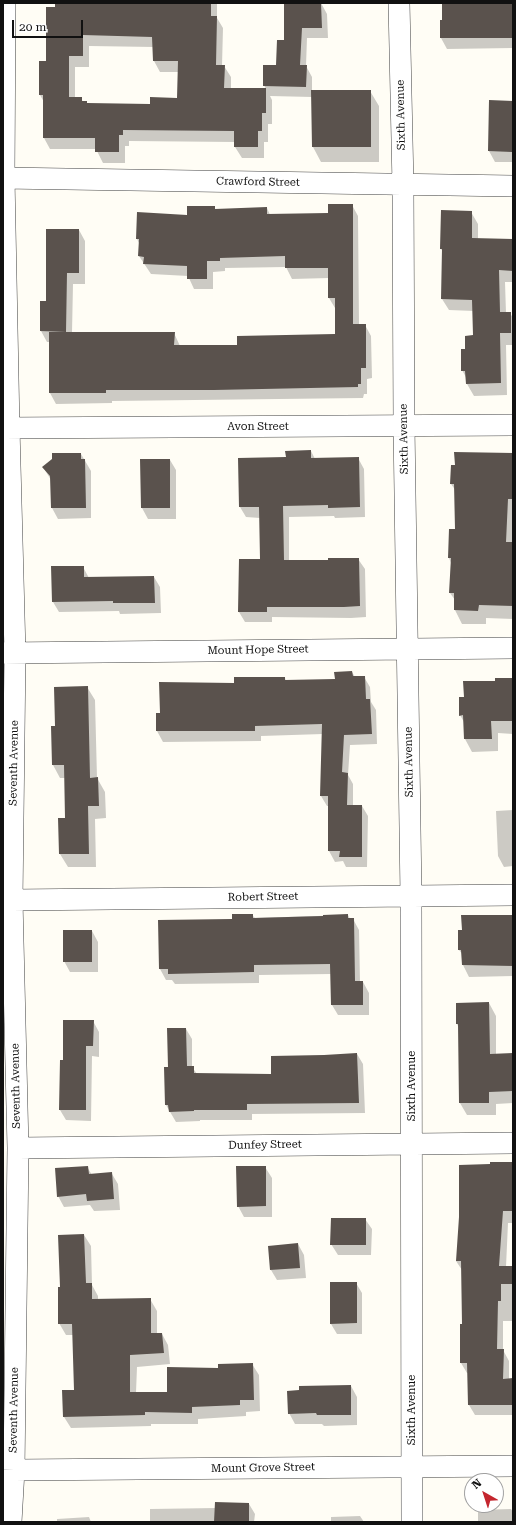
<!DOCTYPE html>
<html>
<head>
<meta charset="utf-8">
<style>
  body { margin:0 }
  #map { position:relative; width:516px; height:1525px; overflow:hidden; background:#fffdf5; font-family:"Roboto Serif",serif }
  canvas { display:block }
  .frame { position:absolute; inset:0; border:4px solid #111; pointer-events:none }
  .north { position:absolute; left:464px; top:1473px; width:40px; height:40px; box-sizing:border-box; background:#fff; border:1px solid #a0a0a0; border-radius:50%; rotate:321deg; font-size:11px; font-weight:700; line-height:16px; text-align:center; color:#111 }
  .north::after { content:''; display:block; margin:auto; width:14px; height:18px; background:#c4262e; clip-path:polygon(50% 0,100% 100%,50% 72%,0 100%) }
  .scale { position:absolute; left:12px; top:20px; width:71px; height:18px; box-sizing:border-box; border:2px solid #111; border-top:0; padding-left:5px; font-size:12px; line-height:14px; white-space:nowrap; color:#111; -webkit-text-stroke:3px #fff; paint-order:stroke }
</style>
</head>
<body>
<div id="map">
<canvas width="516" height="1525"></canvas>
<div class="frame"></div>
<div class="north">N</div>
<div class="scale">20 m</div>
</div>
<script>
const c = document.querySelector('canvas').getContext('2d');
c.lineJoin = 'round';
function fill(path, color) {
  c.fillStyle = color;
  c.fill(path, 'evenodd');
}
function poly(rows) {
  const path = new Path2D();
  for (const r of rows) {
    path.moveTo(r[0], r[1]);
    for (let i = 2; i < r.length; i += 2) path.lineTo(r[i], r[i + 1]);
  }
  return path;
}
function strokePath(path, color, width, dash) {
  c.strokeStyle = color;
  c.lineWidth = width;
  c.lineCap = dash ? 'butt' : 'round';
  c.setLineDash(dash || []);
  c.stroke(path);
}
function drawText(font, color, halo, rows, align = 'center') {
  c.font = font + ' "Roboto Serif",serif';
  c.lineWidth = 4;
  c.setLineDash([]);
  c.textBaseline = 'middle';
  c.strokeStyle = halo;
  c.fillStyle = color;
  for (const [text, x, y, turn = 0] of rows) {
    c.save();
    c.translate(x, y);
    c.rotate((+turn || 0) * Math.PI / 180);
    c.textAlign = isNaN(turn) ? turn : align;
    if (halo) c.strokeText(text, 0, 0);
    c.fillText(text, 0, 0);
    c.restore();
  }
}
fill(poly([
  [56,3,217,3,217,18,223,28,222,66,224,66,231,77,231,89,266,89,264,85,277,66,285,41,285,3,321,3,327,14,328,38,307,38,306,66,312,77,312,91,370,91,379,106,379,162,321,162,313,147,312,97,270,96,272,100,272,124,268,124,268,142,264,142,264,158,242,158,235,147,235,142,129,141,129,146,125,146,125,163,103,163,96,149,50,149,44,138,44,102,40,95,40,62,47,62],
  [89,46,154,47,154,61,160,72,179,72,178,99,151,105,87,104,83,102,81,98,75,98,75,67,89,67],
  [443,3,513,3,513,48,447,49,441,38,441,21,443,21],
  [490,101,513,102,513,162,495,162,489,151],
  [352,205,358,216,359,325,365,325,371,336,372,378,367,379,367,394,364,394,363,398,112,401,112,403,56,404,50,393,50,342,47,342,41,331,41,302,47,302,79,230,85,241,85,284,73,284,72,333,174,333,180,346,238,346,336,335,335,308,329,298,329,278,292,279,286,267,225,268,225,271,213,272,213,289,194,289,188,276,151,274,139,256,140,245,137,239,188,216,214,207,216,210,267,208,270,215,329,214],
  [471,212,478,224,478,239,513,240,513,282,505,282,506,313,510,313,513,318,513,345,506,345,507,395,474,396,467,384,467,379,462,370,466,350,474,336,474,311,449,310,442,299,443,252,441,249],
  [311,451,315,459,358,458,364,469,365,517,335,518,334,516,289,517,289,561,329,561,358,559,365,569,366,617,351,618,272,617,272,622,245,622,239,612,261,560,260,518,246,517,240,507,287,458],
  [81,454,91,471,91,518,58,519,52,508,51,480,43,467],
  [513,454,513,619,486,618,486,624,462,624,455,610,455,600,450,593,451,563,449,558,456,530,456,491,451,484],
  [141,460,170,460,176,470,176,519,148,519,142,508],
  [83,567,89,578,154,577,160,587,161,613,120,614,119,611,59,612,53,602],
  [352,672,355,677,364,677,370,687,371,702,376,710,377,744,350,745,348,775,353,784,353,806,362,806,368,816,367,867,346,867,343,861,335,862,329,851,329,806,327,806,321,796,323,734,261,736,261,741,163,742,157,731,157,714,161,713,235,684,285,678,286,681,336,680],
  [513,679,513,734,498,733,498,751,472,752,465,739,464,722,460,715,465,698],
  [87,687,95,700,97,778,105,792,106,818,95,819,96,867,68,867,60,854,66,819,65,778,60,778,53,765,56,727],
  [513,810,513,866,504,867,498,856,496,811],
  [252,915,255,918,348,915,350,919,353,919,359,930,360,982,363,982,369,993,369,1015,338,1015,332,1005,331,974,259,975,259,983,175,984,172,980,166,980,160,969,159,921,233,920],
  [513,915,513,976,469,977,463,965,463,955,459,950],
  [92,931,98,942,98,972,70,972,64,961],
  [489,1003,496,1016,496,1055,513,1054,513,1103,496,1104,496,1115,467,1115,460,1103,459,1028,457,1024,457,1004],
  [93,1021,99,1032,99,1057,92,1056,91,1121,66,1120,60,1110,64,1061],
  [186,1029,192,1039,192,1067,197,1074,272,1075,324,1056,357,1054,363,1064,365,1113,252,1114,252,1120,200,1120,200,1121,176,1122,166,1105,169,1068],
  [513,1163,513,1223,508,1223,506,1267,513,1267,513,1321,503,1321,503,1350,509,1361,509,1379,513,1379,513,1415,475,1415,469,1405,468,1373,467,1373,461,1363,463,1325,462,1270,456,1261],
  [87,1167,92,1175,112,1174,118,1184,120,1210,94,1211,90,1205,64,1207,58,1196],
  [265,1167,272,1178,272,1217,244,1217,238,1206],
  [365,1219,372,1229,371,1255,338,1255,331,1244],
  [84,1235,91,1246,92,1285,98,1296,98,1300,150,1299,157,1311,157,1334,162,1334,168,1345,170,1364,137,1367,136,1393,168,1393,219,1369,252,1364,259,1375,260,1411,246,1412,246,1416,198,1419,198,1424,151,1424,151,1426,71,1428,64,1417,75,1391,73,1335,66,1335,59,1323,61,1288],
  [298,1244,304,1255,306,1278,277,1280,271,1270],
  [356,1283,362,1293,362,1334,337,1334,331,1324],
  [351,1386,357,1397,357,1425,324,1426,322,1424,295,1424,289,1413],
  [249,1504,255,1514,254,1522,150,1522,150,1509,216,1508],
  [511,1509,513,1512,513,1522,478,1522,478,1510],
  [360,1516,364,1522,331,1522,331,1517],
  [89,1517,91,1522,57,1522,57,1519]
]), '#0003');
fill(poly([
  [55,3,211,3,211,16,217,16,216,65,225,65,224,88,266,88,266,113,262,113,262,131,258,131,258,147,234,147,234,131,123,130,123,135,119,135,119,152,95,152,95,138,43,138,43,95,39,95,39,61,46,61,46,7,55,7],
  [83,35,152,37,153,61,178,61,177,98,150,97,150,104,87,103,87,101,82,101,82,97,69,97,69,56,83,56],
  [284,3,321,3,322,28,302,28,300,65,307,65,306,87,263,86,263,65,276,65,277,40,284,40],
  [442,3,513,3,513,38,440,38,440,20,442,20],
  [311,90,371,90,371,147,312,147],
  [489,100,513,101,512,152,488,151],
  [328,204,353,204,353,324,366,324,366,368,361,368,361,384,358,384,358,387,214,390,106,390,106,393,49,393,49,332,175,332,174,345,237,345,237,336,335,334,335,298,328,298,328,268,285,268,285,256,220,258,220,261,207,261,207,279,187,279,187,266,143,264,144,257,138,256,139,239,136,239,137,212,187,215,187,206,215,206,215,209,267,207,267,214,328,213],
  [441,210,472,211,472,238,513,239,513,271,499,270,500,312,511,312,511,333,500,333,501,383,466,384,465,371,461,371,461,349,465,349,465,336,473,335,472,300,441,299,442,249,440,249],
  [46,229,79,229,79,273,67,273,66,332,40,331,40,301,46,301],
  [311,450,311,458,359,457,360,507,328,508,328,505,283,506,284,560,328,560,328,558,359,558,360,606,344,607,267,607,267,612,238,612,239,559,260,559,259,507,239,507,238,458,286,457,285,451],
  [454,452,513,453,513,499,508,499,506,542,513,542,513,606,479,605,478,611,454,610,454,593,449,593,451,558,448,558,449,529,455,529,454,484,450,484,451,465,455,465],
  [52,453,81,453,81,459,85,459,86,508,51,508,50,476,42,467,52,459],
  [140,459,170,459,170,508,141,508],
  [51,566,84,566,84,577,154,576,155,603,113,603,113,601,52,602],
  [352,671,353,676,365,676,366,699,370,699,372,734,344,735,342,772,348,773,347,805,362,805,362,857,339,857,340,851,328,851,328,796,320,796,322,724,255,726,255,731,156,731,156,713,160,713,159,682,234,683,234,677,285,677,285,680,335,679,334,672],
  [495,678,513,678,513,721,491,721,492,739,464,739,463,715,459,716,459,697,464,697,463,681,495,681],
  [88,686,90,778,98,777,99,806,88,806,89,854,59,854,58,818,65,818,64,765,52,765,51,726,55,726,54,687],
  [232,914,253,914,253,918,323,916,323,915,348,914,348,918,354,918,355,981,363,981,363,1005,331,1005,330,964,254,965,254,972,168,974,168,969,159,969,158,920,232,919],
  [461,915,513,915,513,966,462,965,461,950,458,950,458,930,462,930],
  [63,930,92,930,92,962,63,962],
  [489,1002,490,1054,513,1053,513,1091,489,1092,489,1103,459,1103,458,1024,456,1024,456,1003],
  [63,1020,94,1020,93,1046,86,1046,86,1110,59,1110,60,1060,63,1060],
  [167,1028,186,1028,187,1066,194,1066,194,1073,271,1074,271,1056,324,1055,357,1053,359,1103,247,1104,247,1110,194,1110,194,1111,169,1112,168,1105,165,1105,164,1067,168,1067],
  [490,1162,513,1162,513,1211,503,1211,499,1266,513,1266,513,1284,501,1284,501,1301,498,1301,497,1349,504,1349,503,1379,513,1378,513,1405,468,1405,467,1363,460,1363,460,1324,462,1324,461,1261,456,1261,459,1217,459,1165,490,1164],
  [88,1166,89,1174,112,1172,114,1199,87,1201,86,1194,57,1197,55,1168],
  [236,1166,266,1166,266,1206,237,1207],
  [331,1218,366,1218,366,1245,330,1245],
  [84,1234,86,1283,92,1283,92,1299,151,1298,151,1333,162,1333,164,1353,130,1355,130,1392,167,1392,167,1367,218,1368,218,1364,253,1363,254,1400,240,1400,240,1405,192,1407,192,1413,145,1412,145,1415,63,1417,62,1390,74,1390,72,1324,58,1324,58,1287,60,1287,58,1235],
  [298,1243,300,1268,270,1270,268,1246],
  [330,1282,357,1282,357,1323,330,1324],
  [351,1385,351,1415,317,1415,316,1413,288,1414,287,1391,299,1390,299,1386],
  [215,1502,249,1503,249,1522,214,1522]
]), '#5a524d');
const minor = poly([
  [5,3,4,178,9,428,15,653,12,900,18,1148,14,1470,11,1522],
  [399,3,403,185,404,426,411,895,412,1522],
  [3,178,513,186],
  [3,428,513,425],
  [3,653,513,648],
  [12,900,513,895],
  [18,1148,513,1143],
  [14,1470,513,1466]
]);
strokePath(minor, '#444', 22);
strokePath(minor, '#fff', 21);
drawText('11px', '#111', '#fff', [
  ["Sixth Avenue",401,115,-91],
  ["Crawford Street",258,182,1],
  ["Avon Street",258,427],
  ["Sixth Avenue",404,439,-91],
  ["Mount Hope Street",258,650,-1],
  ["Sixth Avenue",409,762,-91],
  ["Seventh Avenue",14,763,-89],
  ["Robert Street",263,897,-1],
  ["Seventh Avenue",16,1086,-91],
  ["Sixth Avenue",412,1086,-90],
  ["Dunfey Street",265,1145,-1],
  ["Seventh Avenue",14,1410,-89],
  ["Sixth Avenue",412,1410,-90],
  ["Mount Grove Street",263,1468,-1]
]);
</script>
</body>
</html>
